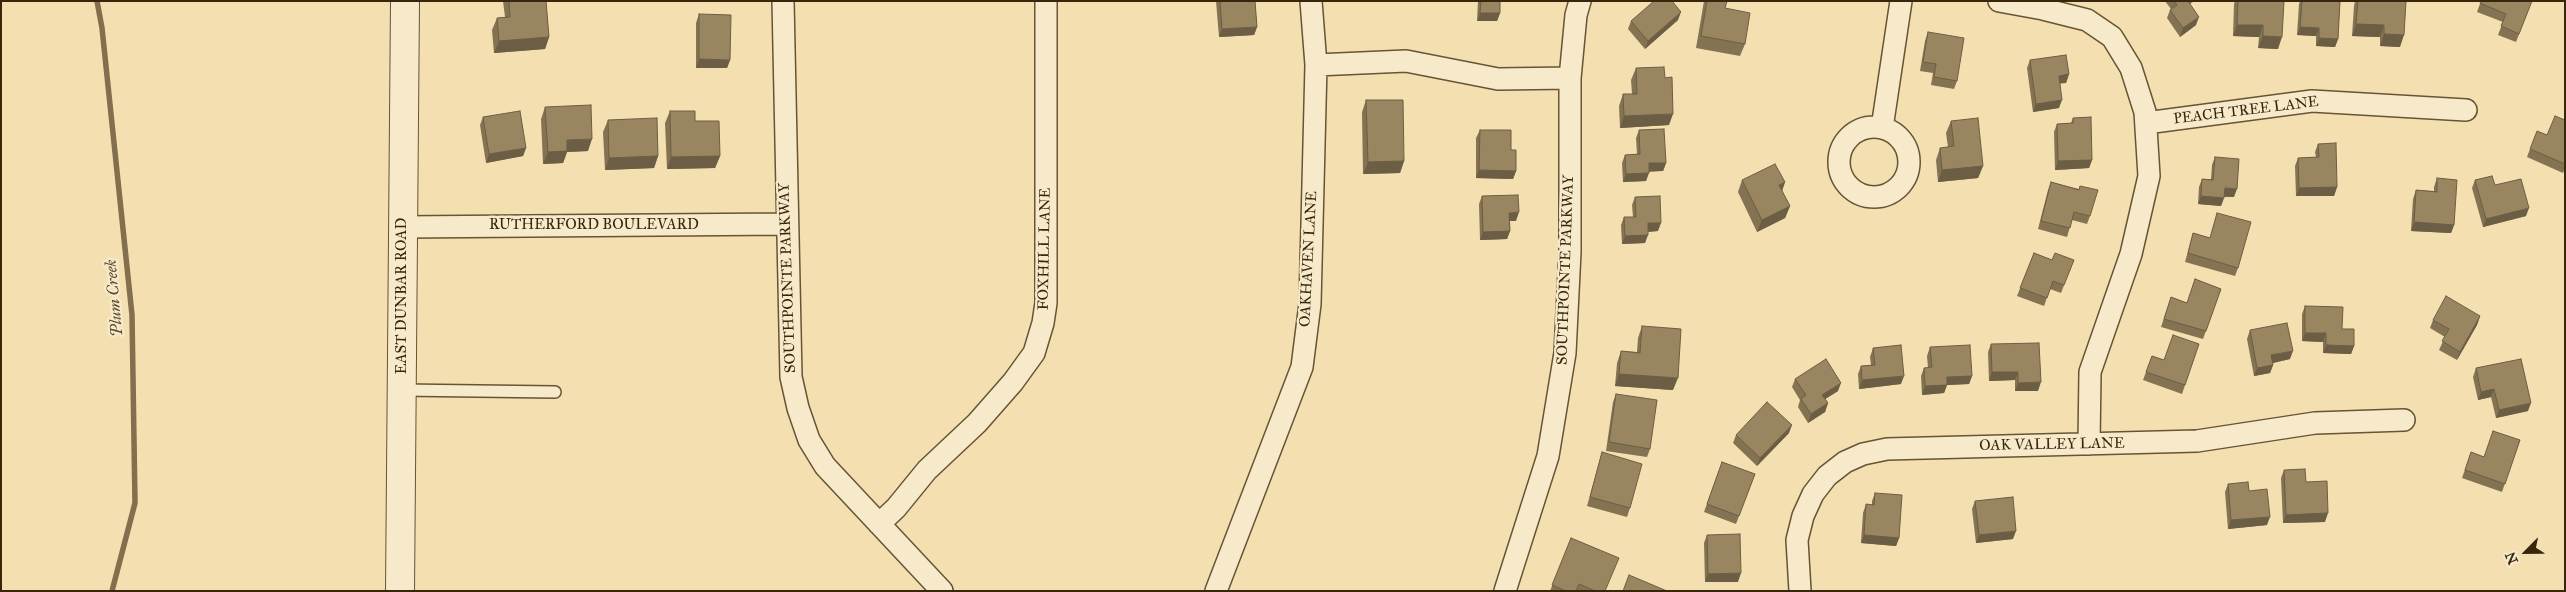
<!DOCTYPE html>
<html>
<head>
<meta charset="utf-8">
<style>
  body { margin:0 }
  #map { position:relative; width:2566px; height:592px; overflow:hidden; background:#f3dfaf; font-family:"IM FELL Great Primer",serif }
  canvas { display:block }
  .frame { position:absolute; inset:0; border:2px solid #37260c; pointer-events:none }
  .north { position:absolute; left:2501px; top:527px; width:50px; height:50px; -webkit-text-stroke:4px #f7eacb; paint-order:stroke; rotate:247deg; font-size:14px; font-weight:700; line-height:20px; text-align:center; color:#37260c }
  .north::after { content:''; display:block; margin:auto; width:18px; height:22px; background:#37260c; clip-path:polygon(50% 0,100% 100%,50% 72%,0 100%) }
</style>
</head>
<body>
<div id="map">
<canvas width="2566" height="592"></canvas>
<div class="frame"></div>
<div class="north">N</div>
</div>
<script>
const c = document.querySelector('canvas').getContext('2d');
c.lineJoin = 'round';
function poly(rows) {
  const path = new Path2D();
  for (const r of rows) {
    if (r.length === 3) {
      path.moveTo(r[0] + r[2], r[1]);
      path.arc(r[0], r[1], r[2], 0, 2 * Math.PI);
      continue;
    }
    path.moveTo(r[0], r[1]);
    for (let i = 2; i < r.length; i += 2) path.lineTo(r[i], r[i + 1]);
  }
  return path;
}
function strokePath(path, color, width, dash) {
  c.strokeStyle = color;
  c.lineWidth = width;
  c.lineCap = dash ? 'butt' : 'round';
  c.setLineDash(dash || []);
  c.stroke(path);
}
function fill(path, color) {
  c.fillStyle = color;
  c.fill(path, 'evenodd');
}
function drawText(font, color, halo, rows, align = 'center') {
  c.font = font + ' "IM FELL Great Primer",serif';
  c.lineWidth = 4.5;
  c.setLineDash([]);
  c.textBaseline = 'middle';
  c.strokeStyle = halo;
  c.fillStyle = color;
  for (const [text, x, y, turn = 0] of rows) {
    c.save();
    c.translate(x, y);
    c.rotate((+turn || 0) * Math.PI / 180);
    c.textAlign = isNaN(turn) ? turn : align;
    if (halo) c.strokeText(text, 0, 0);
    c.fillText(text, 0, 0);
    c.restore();
  }
}
strokePath(poly([
  [97,1,102,28,132,315,135,503,112,591]
]), '#816f4d', 5.5);
const service = poly([
  [401,390,555,392]
]);
const minor = poly([
  [783,1,791,377,798,408,809,440,825,466,942,591],
  [1999,1,2043,9,2087,20,2112,37,2131,68,2145,112,2149,176,2131,254,2090,372,2089,444],
  [1316,65,1406,61,1498,79,1570,78],
  [2146,123,2312,101,2466,110],
  [1874,162,35],
  [1882,128,1901,1],
  [402,227,786,224],
  [879,524,896,508,927,470,977,423,1013,382,1034,353,1043,323,1046,303,1046,1],
  [1216,591,1302,367,1310,304,1316,65,1311,1],
  [1505,591,1548,456,1565,353,1570,252,1570,78,1576,15,1580,1],
  [1800,591,1797,540,1803,516,1813,494,1827,476,1845,462,1863,454,1887,449,2197,441,2315,423,2404,420]
]);
const tertiary = poly([
  [400,591,405,1]
]);
strokePath(service, '#665435', 14);
strokePath(minor, '#665435', 24);
strokePath(tertiary, '#665435', 30);
strokePath(service, '#f7eacb', 11);
strokePath(minor, '#f7eacb', 21);
strokePath(tertiary, '#f7eacb', 28);
fill(poly([
  [503,1,546,1,549,37,545,49,494,53,492,30,497,18,505,17],
  [1216,1,1255,1,1257,27,1254,35,1219,37],
  [1478,1,1500,1,1500,13,1497,21,1477,21],
  [1704,1,1727,1,1725,8,1745,44,1740,56,1696,48],
  [2165,1,2194,1,2190,4,2196,25,2180,37,2167,18,2170,10,2171,9],
  [2235,1,2284,1,2278,49,2258,48,2259,37,2233,36,2234,4],
  [2300,1,2340,1,2338,39,2335,47,2316,46,2316,36,2297,35,2299,4],
  [2355,1,2406,1,2400,47,2380,46,2380,37,2352,36,2354,6],
  [2481,1,2532,1,2516,42,2498,35,2503,22,2477,12],
  [699,14,730,60,727,68,696,68,696,23],
  [1678,20,1645,49,1628,29,1631,21],
  [1928,32,1957,81,1954,89,1931,85,1933,73,1920,71,1925,41],
  [2030,60,2069,74,2066,83,2060,83,2059,108,2033,112,2027,68],
  [1636,68,1669,125,1620,128,1619,106,1623,94,1632,94,1631,80],
  [1366,100,1404,161,1400,173,1363,174,1362,112],
  [545,107,588,151,567,152,563,163,543,164,541,119],
  [670,111,695,121,720,156,715,168,667,169,665,123],
  [483,117,526,148,523,156,486,163,480,125],
  [2073,118,2092,160,2089,168,2055,170,2054,132,2057,124,2071,123],
  [608,120,658,156,654,168,605,170,603,132],
  [2565,120,2565,168,2563,173,2527,157,2530,149],
  [1951,121,1983,166,1978,178,1938,182,1936,160,1940,148,1948,147,1946,133],
  [1480,130,1511,150,1516,171,1513,179,1476,178,1476,138],
  [1639,130,1666,163,1663,171,1649,171,1646,181,1623,182,1622,163,1625,155,1637,154,1636,138],
  [2318,144,2337,187,2334,196,2296,196,2295,166,2298,158,2316,157,2315,152],
  [2215,157,2234,197,2224,197,2221,206,2198,204,2199,187,2202,179,2211,179,2212,165],
  [2437,178,2454,225,2451,233,2411,231,2413,199,2416,190,2434,191,2434,187],
  [1742,180,1785,182,1782,191,1790,206,1785,218,1757,232,1738,192],
  [2475,180,2495,185,2526,216,2483,227,2472,188],
  [2051,182,2079,189,2080,186,2090,216,2087,224,2072,220,2067,237,2038,229,2048,190],
  [1482,196,1516,221,1510,221,1510,231,1507,239,1480,240,1479,204],
  [1635,197,1658,231,1648,232,1645,243,1622,244,1621,225,1624,217,1633,217,1632,205],
  [2217,213,2238,268,2235,276,2185,262,2193,233,2210,238],
  [2034,253,2052,260,2074,260,2061,293,2050,289,2044,306,2017,296],
  [2195,279,2221,289,2203,339,2161,327,2171,297,2187,303],
  [2305,306,2342,329,2354,346,2351,354,2323,353,2323,342,2302,341,2302,314],
  [2480,316,2477,325,2457,360,2439,350,2445,337,2430,328,2433,320],
  [1642,326,1673,390,1615,386,1617,363,1621,351,1637,352,1638,338],
  [2250,330,2290,359,2273,363,2273,365,2270,373,2254,376,2247,339],
  [1991,344,2038,391,2015,391,2015,380,1989,381,1988,352],
  [2199,344,2182,394,2143,380,2152,356,2164,360],
  [1930,347,1972,376,1969,384,1947,385,1944,393,1922,395,1921,376,1924,368,1928,368,1927,356],
  [1873,348,1901,384,1859,389,1858,374,1861,366,1871,365,1870,357],
  [2476,368,2528,411,2496,418,2491,397,2478,400,2473,377],
  [1795,379,1838,391,1825,399,1828,403,1825,412,1808,423,1798,407,1800,400,1792,387],
  [1616,394,1650,449,1647,457,1606,451,1613,402],
  [1789,433,1757,466,1733,443,1736,435],
  [2520,440,2502,492,2462,478,2471,452,2484,457],
  [1602,452,1630,508,1627,517,1587,506],
  [1722,462,1755,474,1736,524,1704,512],
  [2284,470,2306,482,2325,522,2283,523,2281,478],
  [2228,484,2249,491,2267,525,2228,529,2225,492],
  [1875,493,1899,538,1896,546,1861,543,1863,513,1866,504,1872,505,1872,501],
  [1975,501,2013,539,1976,543,1972,509],
  [1707,535,1738,582,1705,582,1704,543],
  [1571,538,1606,591,1550,591]
]), '#847353');
fill(poly([
  [1681,12,1678,20,1645,49,1648,41],
  [1480,13,1500,13,1497,21,1477,21],
  [2199,17,2196,25,2180,37,2183,28],
  [2356,24,2384,25,2380,37,2352,36],
  [2237,25,2263,25,2259,37,2233,36],
  [1257,27,1254,35,1219,37,1222,29],
  [2300,27,2319,28,2316,36,2297,35],
  [2384,34,2404,35,2400,47,2380,46],
  [2263,36,2282,37,2278,49,2258,48],
  [549,37,545,49,494,53,499,41],
  [2319,38,2338,39,2335,47,2316,46],
  [699,59,730,60,727,68,696,68],
  [2069,74,2066,83,2056,84,2059,76],
  [2062,100,2059,108,2033,112,2036,104],
  [1673,114,1669,125,1620,128,1624,116],
  [592,139,588,151,567,152,563,163,543,164,548,152,567,140],
  [526,148,523,156,486,163,489,154],
  [658,156,654,168,605,170,609,158],
  [720,156,715,168,667,169,671,157],
  [2092,160,2089,168,2055,170,2058,161],
  [1404,161,1400,173,1363,174,1368,162],
  [1649,163,1666,163,1663,171,1646,172],
  [1983,166,1978,178,1938,182,1942,170],
  [1479,170,1516,171,1513,179,1476,178],
  [1649,173,1646,181,1623,182,1626,174],
  [1785,182,1781,194,1779,185],
  [2337,187,2334,196,2296,196,2299,188],
  [2225,188,2237,189,2234,197,2222,196],
  [2201,196,2224,198,2221,206,2198,204],
  [1790,206,1785,218,1757,232,1762,220],
  [2529,208,2526,216,2483,227,2486,219],
  [1519,212,1516,221,1506,221,1509,213],
  [2414,222,2454,225,2451,233,2411,231],
  [1648,223,1661,223,1658,231,1645,232],
  [1510,231,1507,239,1480,240,1483,232],
  [1648,235,1645,243,1622,244,1625,236],
  [2480,316,2477,325,2457,360,2460,352],
  [2305,333,2326,333,2323,342,2302,341],
  [2326,345,2354,346,2351,354,2323,353],
  [2293,351,2290,359,2268,364,2271,355],
  [2273,365,2270,373,2254,376,2257,368],
  [1992,372,2018,372,2015,380,1989,381],
  [1619,374,1678,378,1673,390,1615,386],
  [1904,376,1901,384,1859,389,1862,380],
  [1972,376,1969,384,1947,385,1944,393,1922,395,1925,386,1947,377],
  [2041,382,2038,391,2015,391,2018,383],
  [1841,383,1838,391,1819,403,1822,395],
  [2494,389,2491,397,2478,400,2481,392],
  [1828,403,1825,412,1808,423,1811,414],
  [2531,403,2528,411,2496,418,2499,410],
  [1792,425,1789,433,1757,466,1760,458],
  [2328,513,2325,522,2283,523,2286,515],
  [2270,517,2267,525,2228,529,2231,520],
  [2016,531,2013,539,1976,543,1979,535],
  [1864,535,1899,538,1896,546,1861,543],
  [1741,573,1738,582,1705,582,1708,574]
]), '#6b5e44');
const building = poly([
  [509,1,546,1,549,37,499,41,497,18,510,17,509,1],
  [1220,1,1255,1,1257,27,1222,29,1220,1],
  [1481,1,1500,1,1500,13,1480,13,1481,1],
  [1654,1,1672,1,1681,12,1648,41,1631,21,1654,1],
  [1707,1,1727,1,1725,8,1750,13,1745,44,1701,36,1707,1],
  [2174,1,2188,1,2199,17,2183,28,2170,10,2177,5,2174,1],
  [2238,1,2284,1,2282,37,2263,36,2263,25,2237,25,2238,1],
  [2302,1,2340,1,2338,39,2319,38,2319,28,2300,27,2302,1],
  [2358,1,2406,1,2404,35,2384,34,2384,25,2356,24,2358,1],
  [2481,1,2532,1,2519,34,2501,26,2506,14,2480,3,2481,1],
  [699,14,731,15,730,60,699,59,699,14],
  [1928,32,1964,38,1957,81,1934,77,1936,64,1923,62,1928,32],
  [2066,55,2069,74,2059,76,2062,100,2036,104,2030,60,2066,55],
  [1664,67,1665,78,1672,77,1673,114,1624,116,1623,94,1637,94,1636,68,1664,67],
  [1366,100,1403,100,1404,161,1368,162,1366,100],
  [591,105,592,139,567,140,567,151,548,152,545,107,591,105],
  [520,111,526,148,489,154,483,117,520,111],
  [670,111,695,111,695,121,719,121,720,156,671,157,670,111],
  [2555,116,2565,120,2565,164,2530,149,2537,131,2547,135,2555,116],
  [2091,117,2092,160,2058,161,2057,124,2073,123,2073,118,2091,117],
  [657,118,658,156,609,158,608,120,657,118],
  [1978,118,1983,166,1942,170,1940,148,1954,146,1951,121,1978,118],
  [1664,129,1666,163,1649,163,1649,173,1626,174,1625,155,1640,154,1639,130,1664,129],
  [1480,130,1511,130,1511,150,1516,150,1516,171,1479,170,1480,130],
  [2336,143,2337,187,2299,188,2298,158,2319,157,2318,144,2336,143],
  [2215,157,2239,159,2237,189,2225,188,2224,198,2201,196,2202,179,2213,180,2215,157],
  [1775,164,1785,182,1779,185,1790,206,1762,220,1742,180,1775,164],
  [2492,176,2495,185,2521,179,2529,208,2486,219,2475,180,2492,176],
  [2437,178,2457,180,2454,225,2414,222,2416,190,2437,192,2437,178],
  [2051,182,2079,190,2080,186,2098,190,2090,216,2074,212,2070,228,2041,221,2051,182],
  [1518,195,1519,212,1509,213,1510,231,1483,232,1482,196,1518,195],
  [1660,196,1661,223,1648,223,1648,235,1625,236,1624,217,1636,217,1635,197,1660,196],
  [2217,213,2251,222,2238,268,2188,253,2193,233,2210,238,2217,213],
  [2034,253,2052,260,2055,253,2074,260,2064,285,2053,281,2047,298,2020,288,2034,253],
  [2195,279,2221,289,2206,331,2164,319,2171,297,2187,303,2195,279],
  [2446,296,2480,316,2460,352,2442,341,2449,329,2433,320,2446,296],
  [2305,306,2343,307,2342,329,2354,329,2354,346,2326,345,2326,333,2305,333,2305,306],
  [2287,323,2293,351,2271,355,2273,365,2257,368,2250,330,2287,323],
  [1642,326,1681,329,1678,378,1619,374,1621,351,1640,353,1642,326],
  [2173,335,2199,344,2185,385,2146,372,2152,356,2164,360,2173,335],
  [2039,343,2041,382,2018,383,2018,372,1992,372,1991,344,2039,343],
  [1901,345,1904,376,1862,380,1861,366,1875,365,1873,348,1901,345],
  [1970,345,1972,376,1947,377,1947,385,1925,386,1924,368,1932,367,1930,347,1970,345],
  [1826,359,1841,383,1822,395,1828,403,1811,414,1801,399,1806,395,1795,379,1826,359],
  [2521,359,2531,403,2499,410,2494,389,2481,392,2476,368,2521,359],
  [1616,394,1657,400,1650,449,1609,442,1616,394],
  [1767,402,1792,425,1760,458,1736,435,1767,402],
  [2493,431,2520,440,2505,484,2465,470,2471,452,2484,457,2493,431],
  [1602,452,1642,464,1630,508,1590,497,1602,452],
  [1722,462,1755,474,1739,516,1707,504,1722,462],
  [2305,469,2306,482,2327,481,2328,513,2286,515,2284,470,2305,469],
  [2248,482,2249,491,2267,489,2270,517,2231,520,2228,484,2248,482],
  [1875,493,1902,495,1899,538,1864,535,1866,504,1874,505,1875,493],
  [2013,497,2016,531,1979,535,1975,501,2013,497],
  [1740,534,1741,573,1708,574,1707,535,1740,534],
  [1571,538,1619,558,1605,591,1595,591,1579,584,1576,591,1566,591,1552,585,1571,538],
  [1629,575,1667,591,1623,591,1629,575]
]);
fill(building, '#998661');
strokePath(building, '#6b5e44', 1);
drawText('15px', '#37260c', '#f7eacb', [
  ["PEACH TREE LANE",2246,111,-7],
  ["RUTHERFORD BOULEVARD",594,225],
  ["FOXHILL LANE",1045,249,-89],
  ["OAKHAVEN LANE",1309,259,-87],
  ["SOUTHPOINTE PARKWAY",1566,270,-88],
  ["SOUTHPOINTE PARKWAY",788,278,-92],
  ["EAST DUNBAR ROAD",402,296,-90],
  ["OAK VALLEY LANE",2052,445,-1]
]);
drawText('italic 16px', '#5c4b2c', '#f7eacb', [
  ["Plum Creek",115,298,-95]
]);
</script>
</body>
</html>
